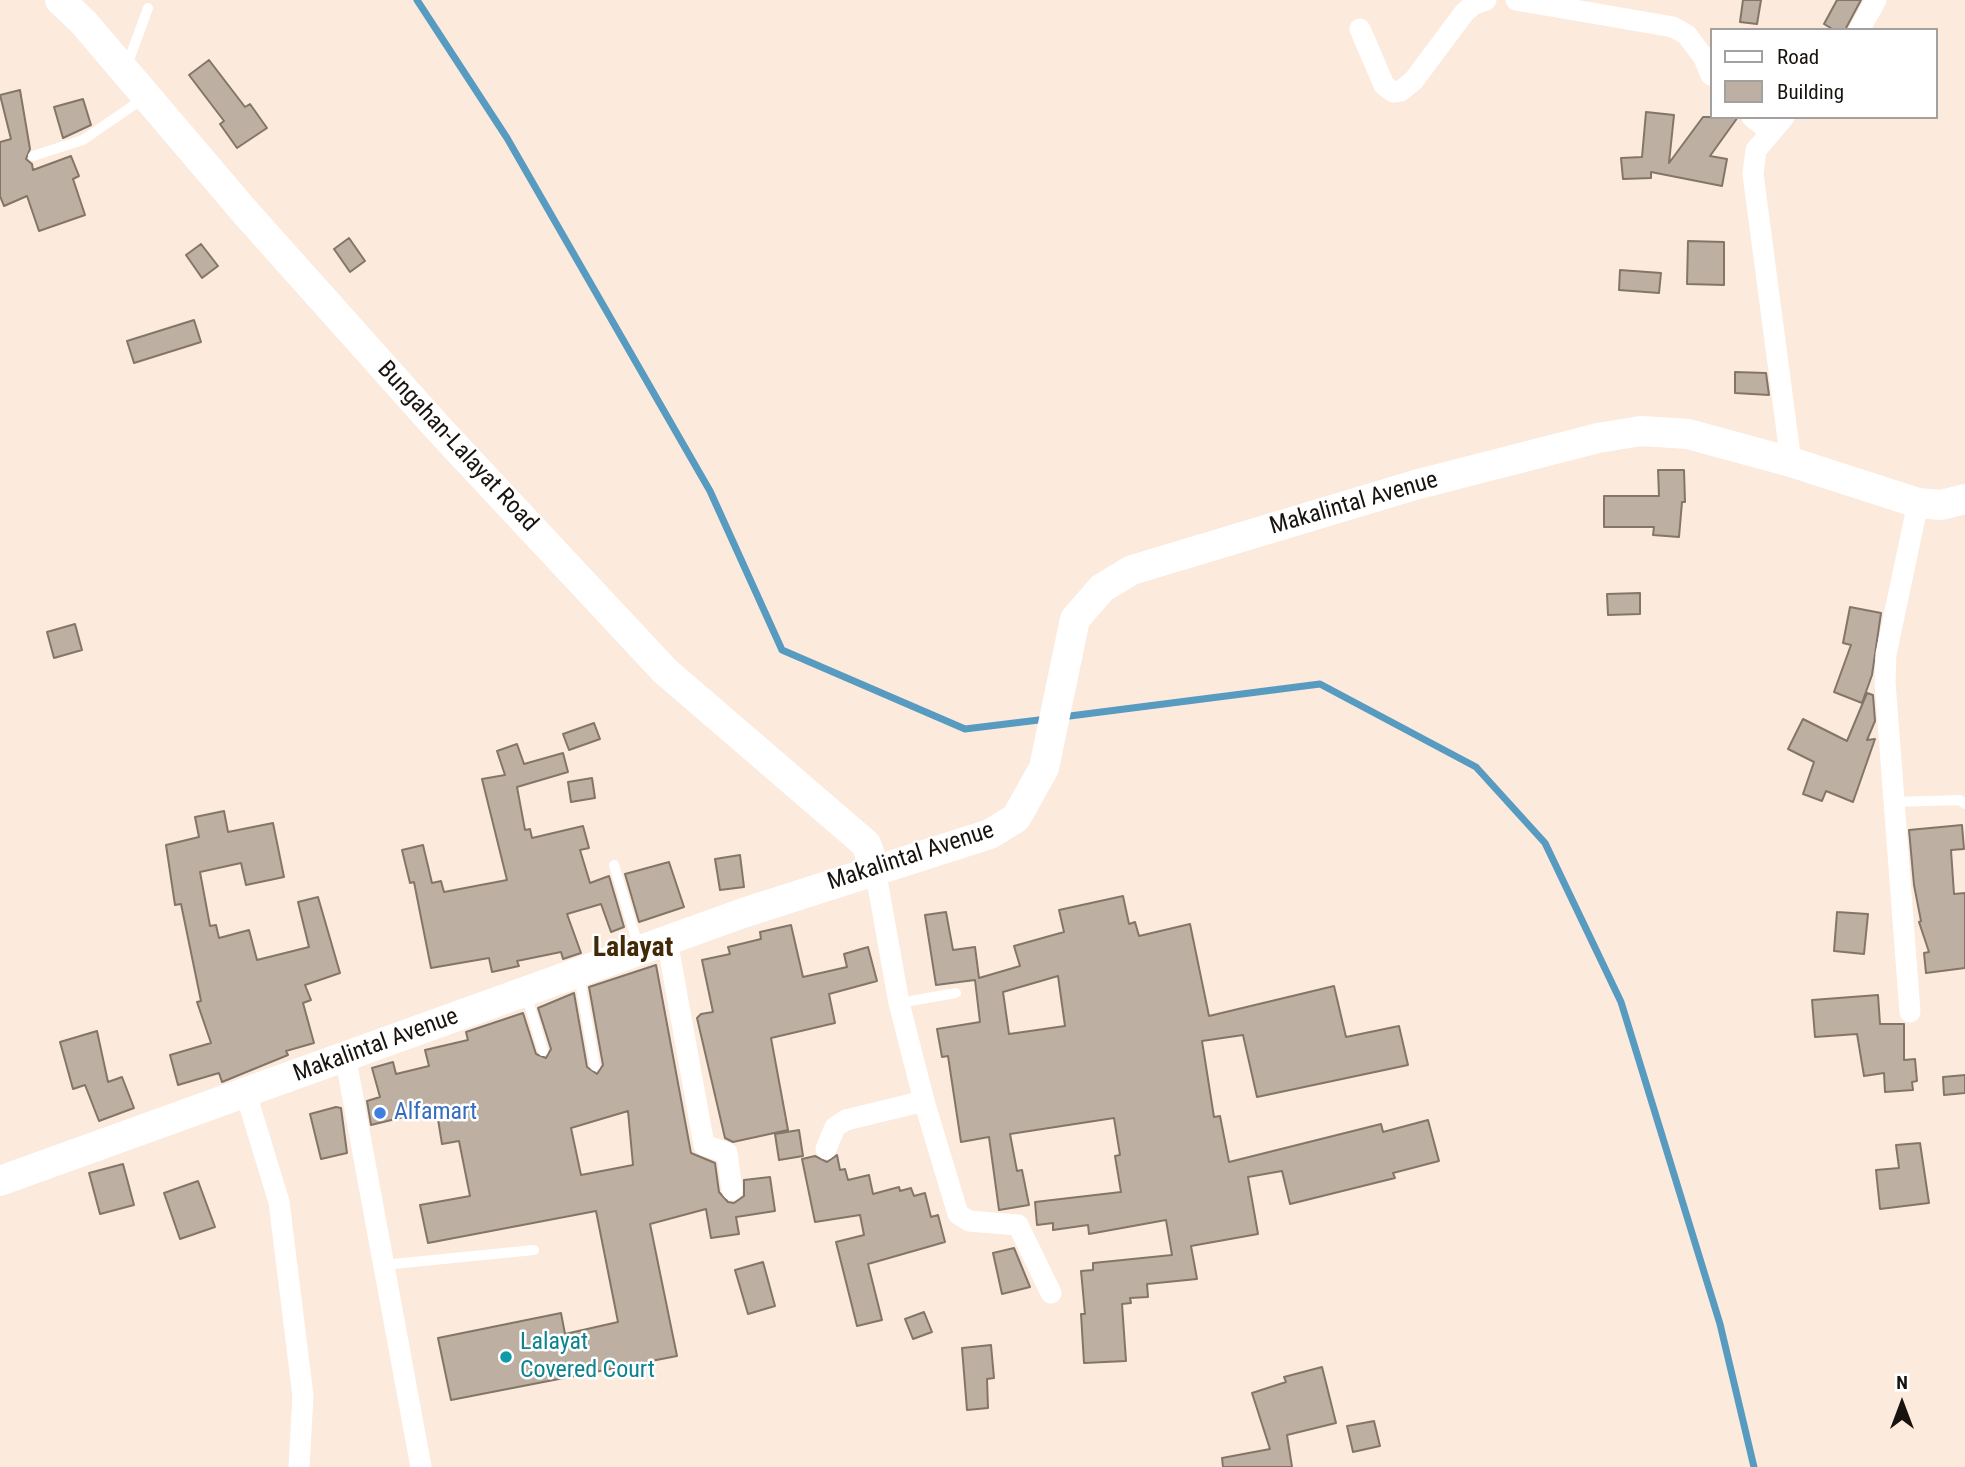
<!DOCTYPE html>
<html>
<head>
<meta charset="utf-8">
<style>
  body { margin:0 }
  #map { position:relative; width:1965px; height:1467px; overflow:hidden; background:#fceadd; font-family:"Roboto Condensed",sans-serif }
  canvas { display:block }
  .legend { position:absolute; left:1710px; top:28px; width:228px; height:91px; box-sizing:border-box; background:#fff; border:2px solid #a3a19f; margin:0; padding:9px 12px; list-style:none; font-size:21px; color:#19130f }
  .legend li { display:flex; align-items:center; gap:14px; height:35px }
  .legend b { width:35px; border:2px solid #a3a19f }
  .north { position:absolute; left:1867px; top:1369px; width:70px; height:70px; -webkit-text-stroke:5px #fff; paint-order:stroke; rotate:0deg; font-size:19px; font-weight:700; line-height:28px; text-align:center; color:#19130f }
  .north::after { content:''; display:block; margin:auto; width:24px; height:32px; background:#19130f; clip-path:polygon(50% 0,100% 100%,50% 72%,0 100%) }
</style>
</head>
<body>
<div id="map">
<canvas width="1965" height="1467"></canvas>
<ul class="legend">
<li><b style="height:9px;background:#fff"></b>Road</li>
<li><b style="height:19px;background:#bdafa1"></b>Building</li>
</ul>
<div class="north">N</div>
</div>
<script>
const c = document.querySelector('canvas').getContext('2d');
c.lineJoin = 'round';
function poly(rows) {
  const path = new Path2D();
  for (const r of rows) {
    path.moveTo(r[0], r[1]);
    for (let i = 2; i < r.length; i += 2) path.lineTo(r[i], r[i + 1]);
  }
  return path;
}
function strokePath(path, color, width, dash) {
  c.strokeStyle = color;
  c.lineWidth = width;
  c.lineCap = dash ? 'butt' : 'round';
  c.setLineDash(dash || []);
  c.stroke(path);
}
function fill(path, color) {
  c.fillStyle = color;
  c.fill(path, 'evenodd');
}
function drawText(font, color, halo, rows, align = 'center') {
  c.font = font + ' "Roboto Condensed",sans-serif';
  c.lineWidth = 5;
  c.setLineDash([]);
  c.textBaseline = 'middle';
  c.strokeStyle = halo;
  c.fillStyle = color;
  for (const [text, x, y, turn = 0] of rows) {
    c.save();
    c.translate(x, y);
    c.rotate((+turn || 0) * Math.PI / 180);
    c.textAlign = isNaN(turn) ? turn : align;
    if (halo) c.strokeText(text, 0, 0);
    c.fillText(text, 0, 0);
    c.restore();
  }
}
strokePath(poly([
  [417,0,507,138,710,491,782,650,965,729,1047,719],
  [1062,717,1320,684,1476,767,1545,843,1621,1002,1720,1324,1754,1467]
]), '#589bc0', 7);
const building = poly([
  [1743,0,1761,0,1757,24,1740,22,1743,0],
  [1837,0,1861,0,1845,30,1834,30,1824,24,1837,0],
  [209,60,245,107,250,104,267,128,237,148,220,124,224,121,189,75,209,60],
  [20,90,30,149,26,159,32,164,33,170,71,156,79,176,73,179,85,215,39,231,27,196,4,206,0,196,0,142,11,139,0,95,20,90],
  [83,99,91,125,63,138,54,107,83,99],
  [1646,112,1674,115,1669,163,1703,117,1738,117,1710,156,1727,159,1722,186,1651,172,1651,178,1623,179,1621,158,1642,157,1646,112],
  [349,238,365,261,350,272,334,249,349,238],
  [1688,241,1724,242,1724,285,1687,284,1688,241],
  [201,244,218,266,202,278,186,255,201,244],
  [1620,270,1661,273,1659,293,1619,290,1620,270],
  [194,320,201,342,134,363,127,341,194,320],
  [1735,372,1766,373,1769,395,1735,393,1735,372],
  [1658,470,1684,470,1685,502,1682,502,1679,537,1653,535,1654,527,1604,527,1604,496,1659,496,1658,470],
  [1640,593,1640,614,1608,615,1607,594,1640,593],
  [1850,607,1881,613,1872,675,1862,703,1834,692,1851,645,1843,643,1850,607],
  [75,624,82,650,54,658,47,632,75,624],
  [1867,693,1873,695,1875,721,1867,740,1875,739,1853,802,1826,791,1822,801,1803,794,1814,762,1788,749,1803,719,1847,741,1867,693],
  [594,723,600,739,569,750,563,734,594,723],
  [517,744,524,764,563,753,568,772,517,787,525,830,530,829,532,838,583,826,589,848,580,850,590,883,609,876,624,927,611,932,601,904,567,914,581,953,563,959,561,952,517,961,519,966,492,972,489,958,431,968,414,882,410,883,402,850,423,845,432,883,441,881,444,892,507,880,482,779,505,775,497,751,517,744],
  [592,778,595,798,571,802,568,782,592,778],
  [224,811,228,832,273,823,284,877,246,885,241,863,200,872,210,926,216,925,219,938,249,930,257,960,309,947,298,902,318,897,340,973,305,985,311,1000,303,1003,314,1043,286,1051,288,1055,222,1082,219,1073,178,1085,170,1055,211,1043,197,1002,201,1001,181,904,175,905,166,845,199,837,195,817,224,811],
  [1962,825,1964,849,1951,850,1954,894,1965,893,1965,968,1926,973,1924,953,1929,952,1919,922,1921,921,1914,885,1909,830,1962,825],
  [740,855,744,887,720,890,715,859,740,855],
  [669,862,684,907,639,922,625,874,669,862],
  [1123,896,1129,924,1135,922,1139,936,1190,924,1209,1016,1334,986,1346,1037,1399,1026,1408,1065,1257,1097,1243,1035,1202,1041,1214,1117,1220,1116,1229,1162,1381,1124,1383,1132,1428,1120,1439,1161,1393,1173,1395,1178,1290,1204,1282,1171,1248,1177,1258,1234,1191,1246,1197,1279,1147,1284,1148,1297,1130,1298,1131,1303,1122,1304,1126,1361,1084,1363,1081,1314,1085,1314,1081,1271,1093,1270,1093,1263,1172,1255,1166,1220,1089,1234,1088,1225,1053,1230,1053,1223,1037,1225,1035,1202,1121,1192,1115,1156,1120,1155,1114,1118,1010,1134,1017,1171,1022,1170,1029,1205,999,1210,989,1137,961,1142,948,1056,942,1057,937,1029,980,1022,975,980,936,985,925,915,946,912,953,950,975,947,979,978,1020,966,1014,946,1064,932,1059,910,1123,896],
  [1058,976,1065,1026,1009,1034,1003,992,1058,976],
  [1837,912,1868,914,1864,954,1834,951,1837,912],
  [791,925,803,977,847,967,844,954,868,947,877,981,829,994,835,1023,771,1038,788,1130,733,1142,725,1138,697,1018,701,1014,713,1012,702,960,730,954,728,947,761,939,760,932,791,925],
  [656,965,691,1153,715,1163,719,1192,728,1202,734,1203,744,1196,744,1180,770,1177,775,1211,736,1217,739,1234,711,1238,706,1209,650,1224,677,1356,451,1400,438,1338,561,1313,565,1334,618,1322,596,1211,428,1243,420,1205,470,1196,459,1141,442,1144,437,1113,409,1120,408,1116,371,1125,367,1101,380,1097,372,1068,393,1062,396,1074,429,1066,425,1050,468,1040,466,1032,523,1013,536,1054,546,1058,551,1049,538,1008,574,993,587,1067,597,1074,603,1065,589,987,656,965],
  [628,1111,633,1165,581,1175,571,1128,628,1111],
  [1878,995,1880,1024,1904,1024,1904,1060,1915,1059,1917,1081,1912,1082,1913,1090,1885,1092,1884,1073,1864,1076,1857,1034,1815,1037,1812,1000,1878,995],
  [97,1031,108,1082,122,1077,134,1108,99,1121,85,1085,73,1089,60,1042,97,1031],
  [1965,1075,1965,1093,1944,1095,1943,1077,1965,1075],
  [336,1107,341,1108,347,1153,321,1159,310,1114,336,1107],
  [799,1130,803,1156,779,1160,775,1134,799,1130],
  [1920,1143,1929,1203,1880,1209,1876,1170,1899,1168,1896,1145,1920,1143],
  [837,1155,840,1170,845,1169,848,1180,869,1175,873,1194,899,1187,900,1191,911,1188,914,1196,925,1193,931,1217,938,1215,945,1242,868,1264,882,1320,857,1326,836,1242,864,1235,860,1215,815,1222,802,1159,815,1156,827,1162,837,1155],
  [123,1164,134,1205,100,1214,89,1173,123,1164],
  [198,1181,215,1227,180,1239,164,1193,198,1181],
  [1014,1248,1030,1287,1002,1294,993,1253,1014,1248],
  [763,1262,775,1306,748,1314,735,1270,763,1262],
  [924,1312,932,1332,913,1339,905,1319,924,1312],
  [991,1345,994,1378,987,1379,988,1408,967,1410,962,1348,991,1345],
  [1322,1367,1336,1423,1287,1435,1292,1467,1223,1467,1222,1458,1270,1449,1252,1393,1286,1382,1284,1377,1322,1367],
  [1374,1421,1380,1446,1353,1452,1347,1426,1374,1421]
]);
fill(building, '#bdafa1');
strokePath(building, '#837668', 2);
strokePath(poly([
  [126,68,148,8],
  [33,156,83,140,144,98],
  [1895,802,1960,800,1965,804],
  [614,865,639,949],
  [579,976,595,1066],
  [526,994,543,1051],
  [899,1003,956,993],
  [383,1265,534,1250]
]), '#fff', 10);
strokePath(poly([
  [1516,0,1673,27,1687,35,1704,58,1711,75],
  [1360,29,1384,85,1393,92,1401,91,1414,80,1464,13,1474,4,1486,0],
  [1859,30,1876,0],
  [1752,117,1771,132],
  [1784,117,1756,150,1753,174,1791,462],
  [875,869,899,1003,924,1101,958,1214,969,1221,1018,1225,1051,1293],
  [667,940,704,1145,727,1153,732,1190],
  [1910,1012,1885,682,1886,654,1918,503],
  [345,1055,421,1467],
  [246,1094,279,1202,303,1396,299,1467],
  [826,1149,835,1127,846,1120,924,1101]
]), '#fff', 21);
strokePath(poly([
  [60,0,84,23,245,212,438,428,665,671,866,844,875,869],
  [0,1181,743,913,990,834,1016,818,1044,768,1075,619,1102,588,1132,570,1415,485,1598,438,1641,431,1688,434,1791,462,1918,503,1941,505,1965,499]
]), '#fff', 30);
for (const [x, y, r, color] of [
  [380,1113,7,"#3f7fe0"],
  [506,1357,7,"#0f9aa8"]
]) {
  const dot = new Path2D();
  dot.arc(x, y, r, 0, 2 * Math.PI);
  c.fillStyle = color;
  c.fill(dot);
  strokePath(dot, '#fff', 2.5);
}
drawText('24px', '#19130f', '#fff', [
  ["Bungahan-Lalayat Road",457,447,47],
  ["Makalintal Avenue",1354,504,-16],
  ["Makalintal Avenue",911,857,-18],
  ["Makalintal Avenue",376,1046,-20]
]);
drawText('24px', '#366cbe', '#fff', [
  ["Alfamart",394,1113]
], 'left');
drawText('24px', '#0d838f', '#fff', [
  ["Lalayat",520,1343],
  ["Covered Court",520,1371]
], 'left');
drawText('bold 28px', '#422a06', '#fff', [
  ["Lalayat",633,949]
]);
</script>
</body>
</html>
